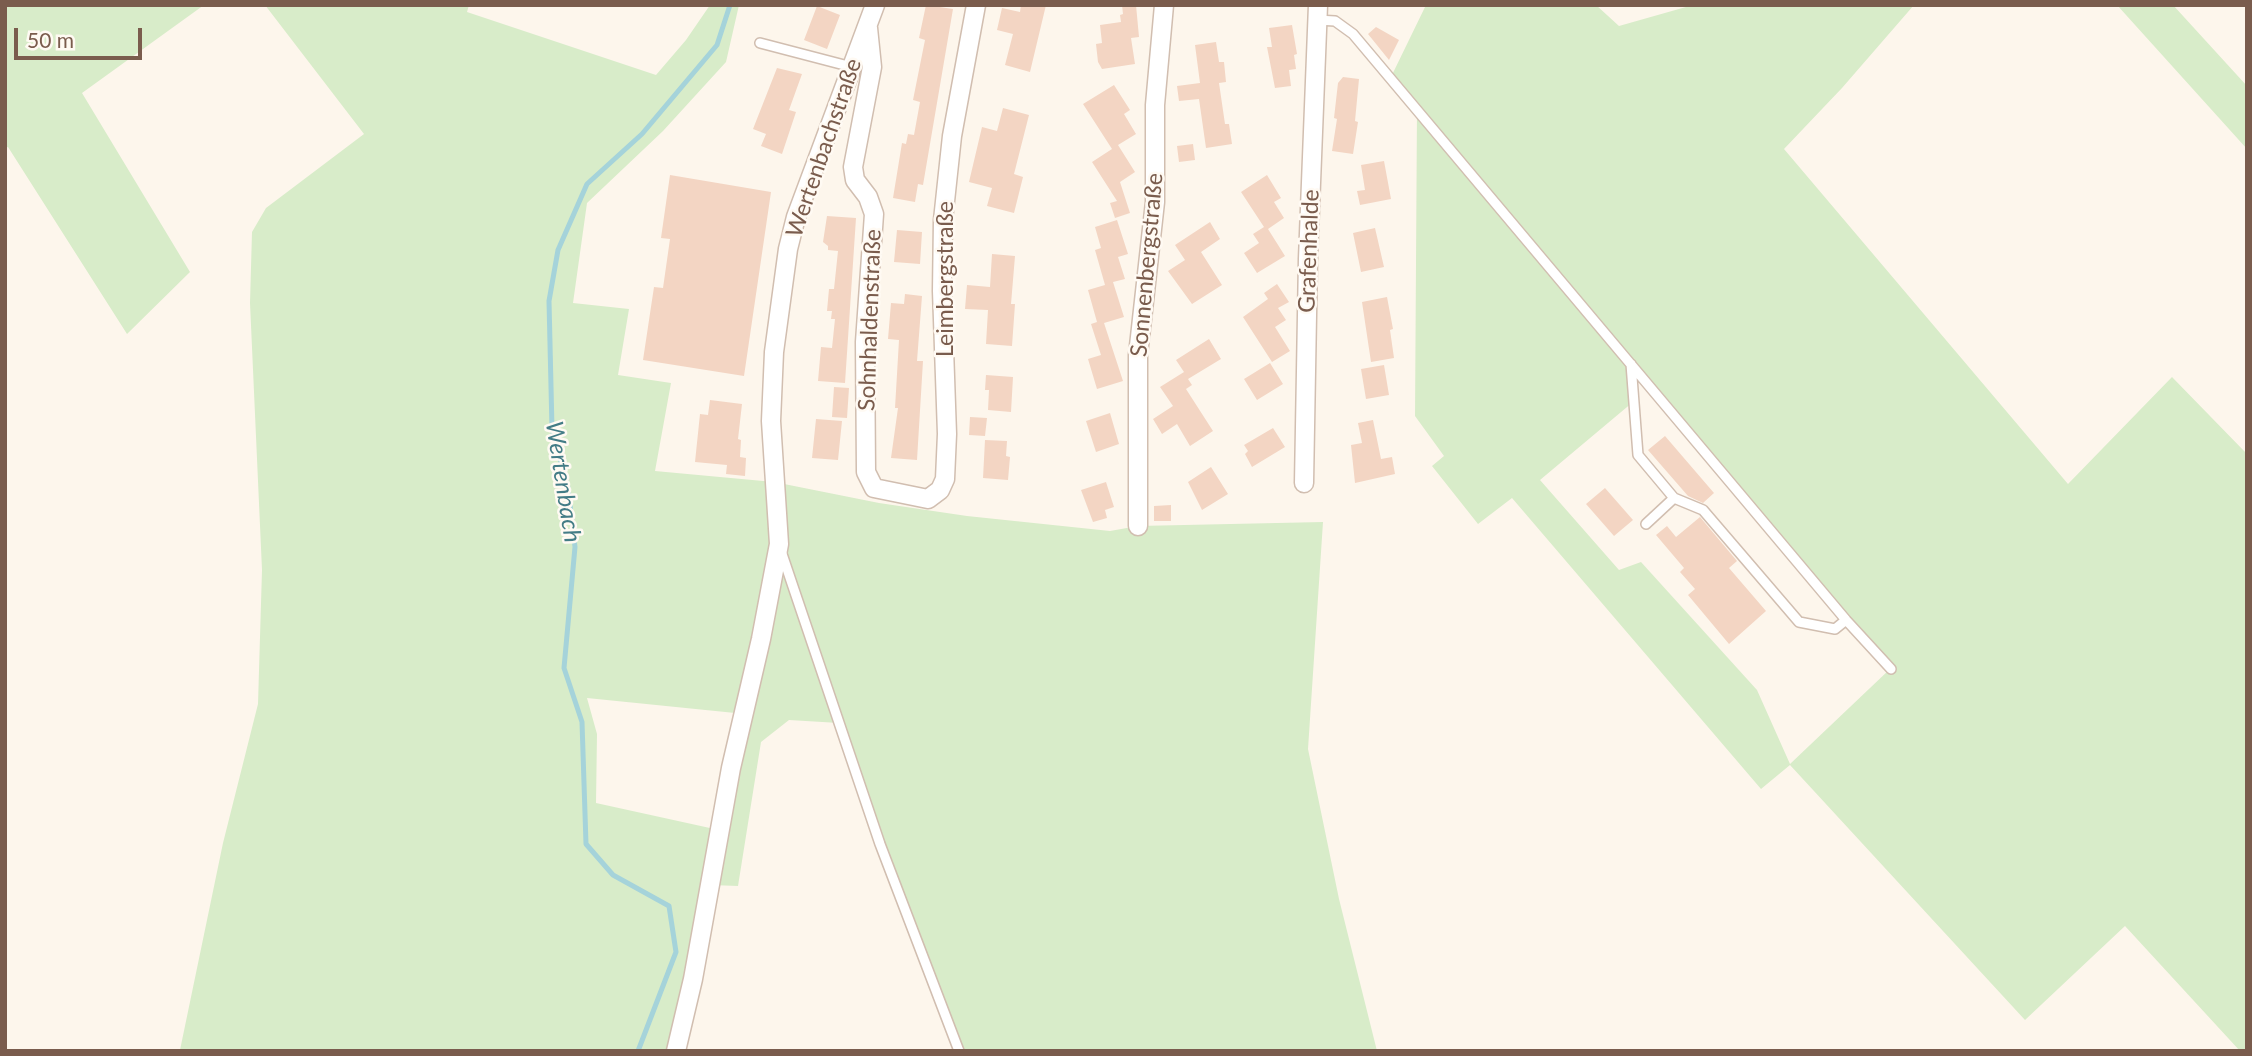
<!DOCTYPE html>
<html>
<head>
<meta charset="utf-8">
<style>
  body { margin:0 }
  #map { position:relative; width:2252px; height:1056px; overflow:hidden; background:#fdf6ec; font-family:Lato,sans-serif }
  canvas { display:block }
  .frame { position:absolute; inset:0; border:7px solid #7a5c4d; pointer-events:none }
  .scale { position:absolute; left:14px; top:28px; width:128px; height:32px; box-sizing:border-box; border:4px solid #7a5c4d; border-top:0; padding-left:9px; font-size:21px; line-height:24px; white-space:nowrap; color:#7a5c4d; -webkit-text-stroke:5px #fffaf3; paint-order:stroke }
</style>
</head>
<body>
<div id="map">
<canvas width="2252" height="1056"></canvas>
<div class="frame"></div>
<div class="scale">50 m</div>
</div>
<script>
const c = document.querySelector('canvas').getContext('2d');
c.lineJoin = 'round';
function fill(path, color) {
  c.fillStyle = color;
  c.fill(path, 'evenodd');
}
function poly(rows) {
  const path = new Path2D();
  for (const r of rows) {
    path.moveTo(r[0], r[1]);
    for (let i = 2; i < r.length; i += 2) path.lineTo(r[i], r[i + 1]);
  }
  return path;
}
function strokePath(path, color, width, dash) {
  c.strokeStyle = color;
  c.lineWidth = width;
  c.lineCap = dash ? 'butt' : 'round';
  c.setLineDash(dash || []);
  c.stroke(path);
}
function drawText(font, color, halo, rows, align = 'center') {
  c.font = font + ' Lato,sans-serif';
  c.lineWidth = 5;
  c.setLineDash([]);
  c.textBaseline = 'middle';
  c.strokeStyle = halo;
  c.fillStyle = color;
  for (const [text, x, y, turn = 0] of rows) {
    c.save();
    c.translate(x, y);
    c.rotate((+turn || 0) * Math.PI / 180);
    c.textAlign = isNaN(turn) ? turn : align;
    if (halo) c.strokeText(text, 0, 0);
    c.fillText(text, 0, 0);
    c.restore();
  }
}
fill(poly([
  [5,5,204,5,82,93,190,272,127,334,8,147,5,148],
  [265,5,469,5,467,12,656,75,686,40,710,5,739,5,726,62,663,131,587,203,573,303,629,309,618,375,671,383,655,471,774,482,879,503,967,516,1110,531,1138,526,1323,522,1308,749,1339,899,1377,1051,959,1051,839,723,789,720,761,742,738,886,711,885,676,1051,180,1050,223,843,258,704,262,570,250,303,252,232,266,208,364,134],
  [587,698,745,714,719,830,596,803,597,734],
  [1426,5,1596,5,1619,26,1693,5,1914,5,1842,88,1784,149,2068,484,2172,377,2247,454,2247,1051,2240,1051,2125,926,2025,1020,1790,765,1761,789,1512,498,1478,524,1432,466,1444,456,1415,416,1417,109,1391,77],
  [1632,365,1890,669,1790,764,1757,690,1641,562,1619,570,1540,480,1633,402],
  [2117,5,2173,5,2247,86,2247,149]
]), '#d8ecc9');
strokePath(poly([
  [638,1051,676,952,669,906,613,875,586,844,582,722,564,668,575,547,568,488,552,429,549,301,558,250,587,184,642,134,717,45,730,5]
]), '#a5d3da', 5);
fill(poly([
  [926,5,953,9,923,185,918,184,915,202,893,198,902,143,906,144,908,134,914,135,920,102,913,100,925,40,919,38],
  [1021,5,1046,5,1030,72,1005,65,1013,34,997,30,1002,8,1020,12],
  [1122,5,1136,5,1139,37,1131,38,1135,64,1102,69,1098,62,1096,44,1102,43,1100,25,1121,22,1120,15,1123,14],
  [817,6,840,15,827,49,804,40],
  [1292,25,1297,54,1294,55,1296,69,1289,70,1291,86,1275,88,1267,47,1272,47,1269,28],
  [1376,27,1399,40,1389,60,1368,34],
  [1216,42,1219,62,1224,62,1226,82,1219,83,1225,124,1229,124,1232,144,1206,148,1199,99,1179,101,1177,86,1200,83,1195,45],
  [777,68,802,74,789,110,796,112,782,154,761,146,766,134,753,129],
  [1343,77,1359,79,1355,121,1358,122,1353,154,1332,151,1337,119,1334,118,1338,83],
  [1114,85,1130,110,1124,114,1136,134,1118,145,1135,172,1120,182,1130,213,1115,218,1110,203,1117,201,1092,162,1112,149,1083,104],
  [1003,108,1029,115,1014,174,1023,177,1014,213,987,206,992,188,969,182,982,127,997,131],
  [1193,144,1195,160,1179,162,1177,146],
  [1384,161,1391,199,1360,205,1357,191,1365,190,1361,165],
  [670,175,771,192,744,376,643,360,654,287,663,288,670,239,661,238],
  [1267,175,1281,198,1274,202,1284,218,1268,229,1285,256,1257,273,1244,253,1259,243,1253,234,1264,227,1241,192],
  [827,216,856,218,845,383,818,381,821,347,832,348,835,319,831,319,832,311,827,311,829,289,834,289,838,251,828,250,828,246,823,242],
  [1117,220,1128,254,1118,257,1125,279,1113,282,1124,317,1104,323,1123,381,1097,389,1088,359,1101,355,1091,324,1097,322,1088,290,1105,285,1095,250,1101,248,1095,227],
  [1210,222,1220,239,1201,252,1222,285,1192,304,1168,271,1185,260,1175,245],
  [1375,228,1384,267,1361,272,1353,233],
  [897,230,922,232,920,264,894,262],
  [992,254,1015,256,1011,304,1015,304,1012,346,986,344,988,310,965,309,967,285,990,287],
  [1277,284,1289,302,1278,308,1286,320,1275,327,1290,351,1272,362,1243,317,1268,299,1264,293],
  [905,294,922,296,917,361,923,361,917,460,891,458,898,408,895,408,899,340,888,339,891,303,904,304],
  [1387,297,1393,329,1390,330,1394,358,1371,362,1362,302],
  [1209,339,1221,359,1188,379,1192,385,1186,389,1213,431,1190,446,1177,424,1162,434,1153,419,1173,406,1160,387,1184,372,1176,360],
  [1270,363,1283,384,1257,400,1244,379],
  [1384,365,1389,395,1366,399,1361,369],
  [986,375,1013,377,1011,412,988,410,989,390,985,390],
  [834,387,849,388,847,418,832,417],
  [710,400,742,404,738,439,741,440,740,457,746,458,745,476,726,474,727,465,695,462,700,414,708,415],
  [1110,413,1119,444,1096,452,1086,421],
  [970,417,987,418,985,436,969,435],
  [816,419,842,421,838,460,812,458],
  [1373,420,1381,459,1392,457,1395,474,1355,483,1351,445,1362,443,1358,423],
  [1273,428,1285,447,1252,467,1245,454,1248,451,1244,445],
  [1665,436,1714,493,1703,503,1688,496,1648,450],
  [985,440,1007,441,1006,456,1010,457,1008,480,983,478],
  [1211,467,1228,494,1202,510,1188,482],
  [1106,482,1114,507,1105,510,1107,518,1093,522,1081,490],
  [1605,488,1633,520,1614,536,1586,504],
  [1171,505,1171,521,1154,521,1154,506],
  [1700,517,1737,561,1729,568,1766,611,1729,644,1688,595,1695,589,1680,572,1684,568,1656,535,1667,526,1676,537]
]), '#f3d5c3');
const service = poly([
  [1317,20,1335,21,1353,34,1846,620,1891,669],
  [760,43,852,67],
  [1631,364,1638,455,1674,498,1646,524],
  [1674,498,1703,510,1799,622,1835,629,1846,620],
  [781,551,880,844,959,1051]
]);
const minor = poly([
  [868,28,872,67,853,167,855,180,868,197,874,214,865,342,866,472,874,488,928,499,940,490,945,479,947,434,942,291,943,220,952,136,976,5],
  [1304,483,1308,259,1318,5],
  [1138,526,1138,355,1155,202,1155,105,1164,5],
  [676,1051,693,979,731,768,761,639,779,544,771,421,774,352,788,249,796,217,875,5]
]);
strokePath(service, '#d1beb0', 12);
strokePath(minor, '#d1beb0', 21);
strokePath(service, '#fff', 9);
strokePath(minor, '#fff', 18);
drawText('23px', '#7a5c4d', '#fffaf3', [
  ["Wertenbachstraße",824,148,-71],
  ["Grafenhalde",1309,251,-88],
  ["Sonnenbergstraße",1147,265,-85],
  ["Leimbergstraße",946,279,-90],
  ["Sohnhaldenstraße",870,320,-88]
]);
drawText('italic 24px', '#437c86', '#fffaf3', [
  ["Wertenbach",563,482,81]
]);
</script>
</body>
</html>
